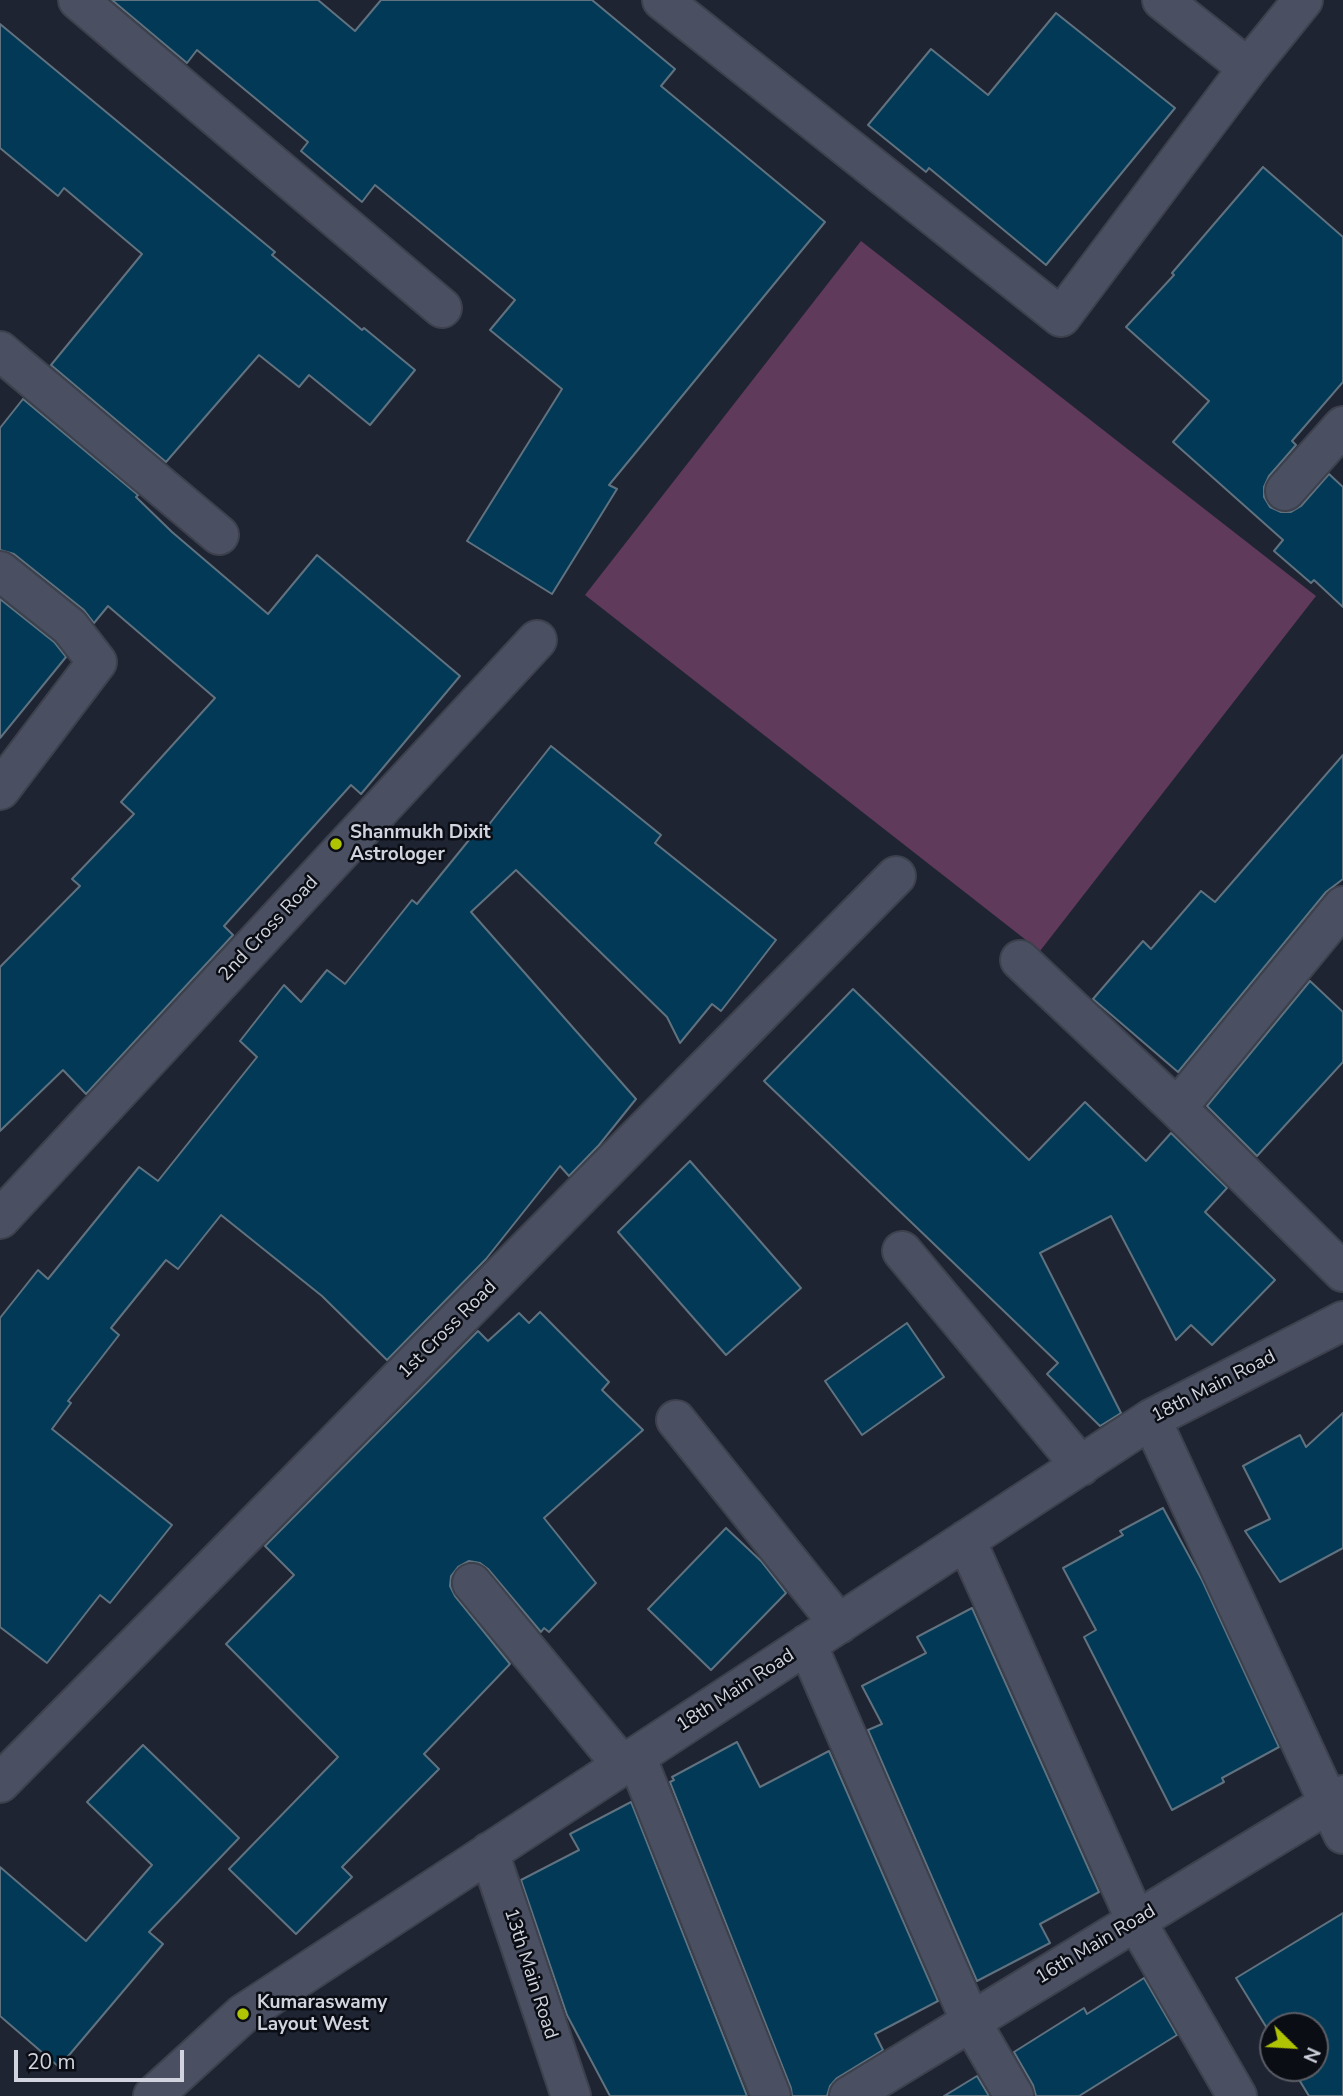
<!DOCTYPE html>
<html>
<head>
<meta charset="utf-8">
<style>
  body { margin:0 }
  #map { position:relative; width:1343px; height:2096px; overflow:hidden; background:#1f2433; font-family:"Nunito Sans",sans-serif }
  canvas { display:block }
  .north { position:absolute; left:1259px; top:2012px; width:70px; height:70px; box-sizing:border-box; background:#0b0d14; border:2px solid #5a5d65; border-radius:50%; rotate:114deg; font-size:19px; font-weight:700; line-height:28px; text-align:center; color:#d1d4de }
  .north::after { content:''; display:block; margin:auto; width:24px; height:32px; background:#afc504; clip-path:polygon(50% 0,100% 100%,50% 72%,0 100%) }
  .scale { position:absolute; left:14px; top:2050px; width:170px; height:32px; box-sizing:border-box; border:4px solid #d1d4de; border-top:0; padding-left:9px; font-size:21px; line-height:24px; white-space:nowrap; color:#d1d4de; -webkit-text-stroke:5px #0b0d14; paint-order:stroke }
</style>
</head>
<body>
<div id="map">
<canvas width="1343" height="2096"></canvas>
<div class="north">N</div>
<div class="scale">20 m</div>
</div>
<script>
const c = document.querySelector('canvas').getContext('2d');
c.lineJoin = 'round';
function fill(path, color) {
  c.fillStyle = color;
  c.fill(path, 'evenodd');
}
function poly(rows) {
  const path = new Path2D();
  for (const r of rows) {
    path.moveTo(r[0], r[1]);
    for (let i = 2; i < r.length; i += 2) path.lineTo(r[i], r[i + 1]);
  }
  return path;
}
function strokePath(path, color, width, dash) {
  c.strokeStyle = color;
  c.lineWidth = width;
  c.lineCap = dash ? 'butt' : 'round';
  c.setLineDash(dash || []);
  c.stroke(path);
}
function drawText(font, color, halo, rows, align = 'center') {
  c.font = font + ' "Nunito Sans",sans-serif';
  c.lineWidth = 5;
  c.setLineDash([]);
  c.textBaseline = 'middle';
  c.strokeStyle = halo;
  c.fillStyle = color;
  for (const [text, x, y, turn = 0] of rows) {
    c.save();
    c.translate(x, y);
    c.rotate((+turn || 0) * Math.PI / 180);
    c.textAlign = isNaN(turn) ? turn : align;
    if (halo) c.strokeText(text, 0, 0);
    c.fillText(text, 0, 0);
    c.restore();
  }
}
fill(poly([
  [861,241,1316,596,1040,951,585,595]
]), '#5f3a5a');
const building = poly([
  [112,0,318,0,355,31,381,0,592,0,675,69,661,86,825,222,609,485,617,489,552,594,467,541,562,389,490,330,515,300,375,185,362,202,301,151,308,142,197,50,187,63,112,0],
  [1056,13,1175,108,1046,265,929,168,926,172,868,125,931,49,988,95,1056,13],
  [0,24,275,252,272,255,362,330,364,328,415,370,370,425,309,375,299,387,259,355,166,462,51,365,142,254,64,188,58,196,0,148,0,24],
  [1263,167,1343,237,1343,382,1292,441,1296,445,1269,476,1264,487,1264,497,1270,507,1281,512,1291,512,1301,506,1329,474,1343,487,1343,607,1314,580,1311,583,1274,551,1283,540,1173,442,1209,401,1126,327,1174,275,1172,273,1263,167],
  [23,399,138,495,136,497,172,532,268,614,317,555,460,676,361,794,351,785,224,926,233,935,86,1094,63,1070,0,1131,0,967,80,886,72,879,134,814,121,802,215,698,108,606,94,623,84,610,14,554,0,550,0,428,23,399],
  [0,599,54,642,66,657,0,738,0,599],
  [551,746,661,835,655,843,776,940,721,1011,712,1004,680,1043,667,1017,516,870,471,912,636,1099,599,1145,569,1176,560,1166,486,1259,387,1360,322,1296,221,1215,178,1269,166,1260,111,1328,119,1335,68,1401,71,1403,52,1429,172,1525,110,1603,100,1595,47,1663,0,1627,0,1318,38,1270,48,1279,139,1167,158,1181,257,1057,240,1041,284,985,301,1002,327,970,345,984,412,900,417,904,482,824,487,827,551,746],
  [1343,755,1343,879,1326,892,1178,1072,1093,999,1143,941,1151,949,1201,891,1215,902,1343,755],
  [1310,981,1343,1012,1343,1062,1257,1156,1207,1106,1310,981],
  [853,989,1029,1160,1085,1102,1146,1161,1171,1133,1227,1188,1205,1212,1275,1280,1212,1345,1191,1325,1176,1340,1111,1216,1040,1253,1121,1413,1100,1426,1047,1374,1058,1363,764,1081,853,989],
  [690,1161,801,1288,726,1355,618,1232,690,1161],
  [540,1312,609,1382,602,1390,643,1430,544,1518,596,1583,549,1632,544,1628,541,1632,488,1569,480,1563,469,1561,458,1567,451,1576,450,1586,455,1596,510,1664,424,1754,439,1769,342,1867,352,1877,296,1934,229,1869,338,1757,226,1644,294,1575,265,1546,478,1331,488,1341,519,1313,529,1323,540,1312],
  [907,1323,944,1377,862,1435,825,1381,907,1323],
  [1343,1413,1343,1548,1280,1582,1245,1531,1270,1519,1243,1466,1300,1435,1306,1447,1343,1413],
  [1163,1508,1202,1580,1279,1747,1222,1778,1224,1782,1172,1810,1084,1637,1096,1630,1063,1568,1123,1535,1120,1531,1163,1508],
  [726,1528,761,1561,786,1593,711,1670,648,1609,726,1528],
  [972,1608,1099,1892,1040,1924,1050,1943,977,1981,868,1730,882,1724,862,1686,926,1653,917,1637,972,1608],
  [737,1742,760,1787,829,1751,938,2001,875,2034,883,2050,837,2078,830,2086,827,2096,792,2096,791,2088,670,1782,674,1780,672,1777,737,1742],
  [143,1745,239,1838,149,1932,163,1944,59,2067,0,2016,0,1867,86,1941,152,1865,87,1802,143,1745],
  [631,1802,747,2096,610,2096,567,2015,521,1880,579,1850,570,1834,631,1802],
  [1343,1913,1343,2096,1309,2096,1292,2068,1315,2068,1315,2026,1273,2026,1273,2038,1236,1978,1343,1913],
  [1144,1978,1177,2035,1079,2096,1036,2096,1033,2085,1014,2052,1084,2008,1087,2014,1144,1978],
  [977,2076,989,2096,944,2096,977,2076]
]);
fill(building, '#013956');
strokePath(building, '#60727f', 2);
const minor = poly([
  [78,0,442,308],
  [662,0,1061,317,1248,68,1303,0],
  [1162,0,1248,68],
  [0,351,219,535],
  [1285,491,1343,426],
  [0,571,70,627,97,662,0,790],
  [1343,906,1177,1108,1343,1272],
  [1020,960,1177,1108],
  [0,1219,537,640],
  [902,1251,1081,1466],
  [1151,1419,1343,1834],
  [676,1420,839,1624],
  [966,1540,1136,1921,1237,2096],
  [472,1583,622,1765],
  [807,1644,970,2020,1014,2096],
  [636,1756,771,2096],
  [0,1783,896,876],
  [489,1852,571,2096],
  [153,2096,243,2014,1151,1419,1343,1321],
  [849,2096,1343,1795]
]);
strokePath(minor, '#3d414d', 42);
strokePath(minor, '#4a5061', 38);
for (const [x, y, r, color] of [
  [336,844,7,"#afc504"],
  [243,2014,7,"#afc504"]
]) {
  const dot = new Path2D();
  dot.arc(x, y, r, 0, 2 * Math.PI);
  c.fillStyle = color;
  c.fill(dot);
  strokePath(dot, '#0b0d14', 2.5);
}
drawText('bold 19px', '#d1d4de', '#0b0d14', [
  ["Shanmukh Dixit",350,833],
  ["Astrologer",350,855],
  ["Kumaraswamy",257,2003],
  ["Layout West",257,2025]
], 'left');
drawText('19px', '#d1d4de', '#0b0d14', [
  ["2nd Cross Road",269,929,-47],
  ["1st Cross Road",448,1330,-45],
  ["18th Main Road",1214,1387,-27],
  ["18th Main Road",736,1691,-33],
  ["16th Main Road",1096,1945,-31],
  ["13th Main Road",530,1974,72]
]);
</script>
</body>
</html>
